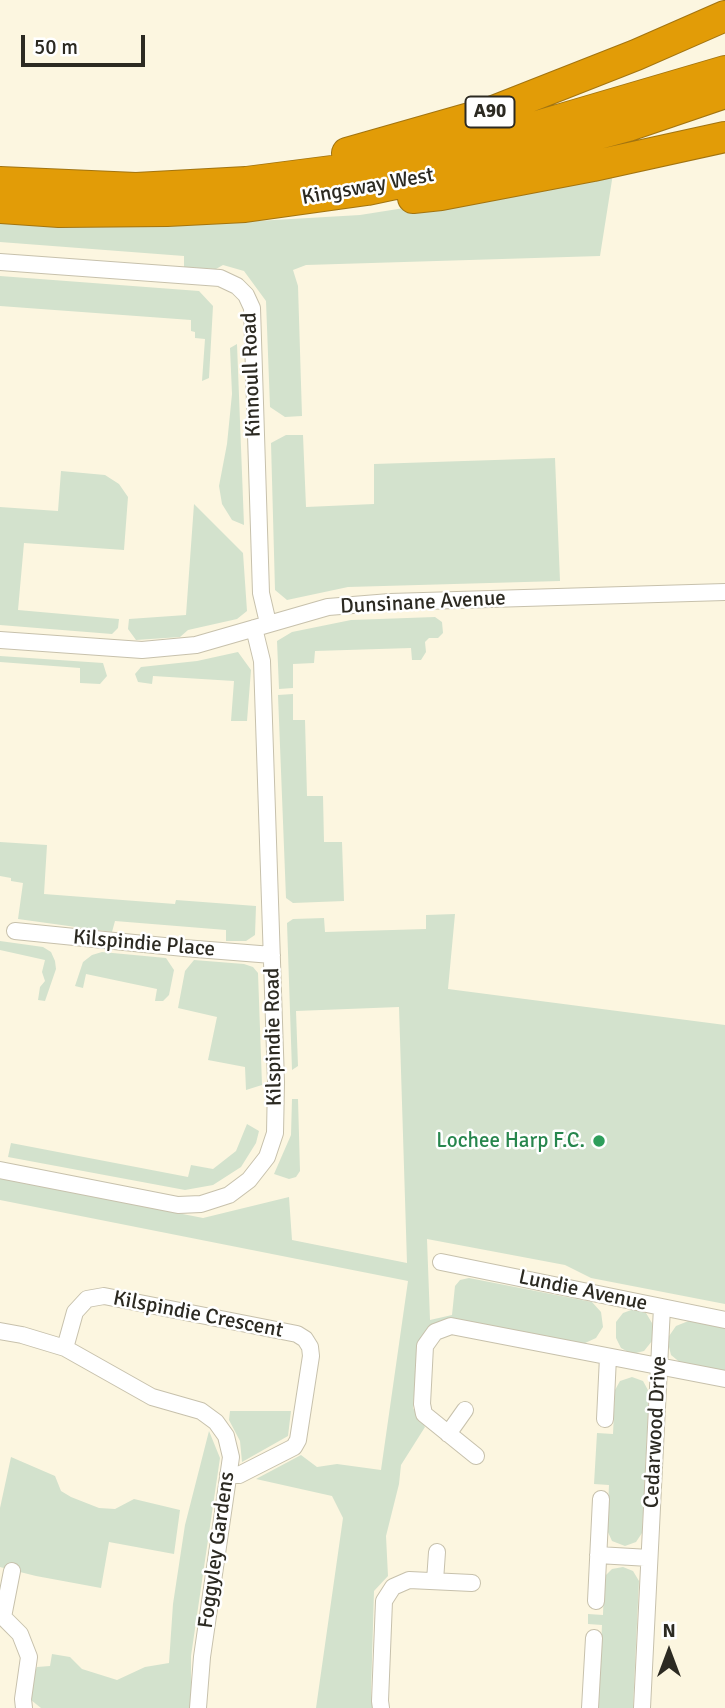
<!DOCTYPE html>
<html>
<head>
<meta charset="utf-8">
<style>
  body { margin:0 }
  #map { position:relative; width:725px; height:1708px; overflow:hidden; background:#fcf6e0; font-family:Signika,sans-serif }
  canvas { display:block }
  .north { position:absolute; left:634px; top:1617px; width:70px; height:70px; -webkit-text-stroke:5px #fff; paint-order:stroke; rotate:0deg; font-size:19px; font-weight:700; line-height:28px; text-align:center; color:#2c2a22 }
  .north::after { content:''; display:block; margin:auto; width:24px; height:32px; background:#2c2a22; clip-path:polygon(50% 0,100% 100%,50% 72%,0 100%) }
  .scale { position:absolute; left:21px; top:35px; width:124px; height:32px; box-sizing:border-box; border:4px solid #2c2a22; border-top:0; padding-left:9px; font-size:21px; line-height:24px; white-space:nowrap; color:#2c2a22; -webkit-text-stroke:5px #fff; paint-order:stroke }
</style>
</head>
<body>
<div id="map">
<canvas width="725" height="1708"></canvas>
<div class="north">N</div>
<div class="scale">50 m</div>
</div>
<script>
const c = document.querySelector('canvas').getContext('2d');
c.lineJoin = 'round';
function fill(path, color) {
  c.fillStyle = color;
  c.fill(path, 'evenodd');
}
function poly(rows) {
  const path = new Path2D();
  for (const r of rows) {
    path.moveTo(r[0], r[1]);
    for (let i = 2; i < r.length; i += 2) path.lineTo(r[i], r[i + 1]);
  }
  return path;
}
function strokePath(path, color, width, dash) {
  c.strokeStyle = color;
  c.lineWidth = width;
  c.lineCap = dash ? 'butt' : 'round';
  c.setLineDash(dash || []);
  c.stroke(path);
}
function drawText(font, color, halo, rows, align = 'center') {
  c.font = font + ' Signika,sans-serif';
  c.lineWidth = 5;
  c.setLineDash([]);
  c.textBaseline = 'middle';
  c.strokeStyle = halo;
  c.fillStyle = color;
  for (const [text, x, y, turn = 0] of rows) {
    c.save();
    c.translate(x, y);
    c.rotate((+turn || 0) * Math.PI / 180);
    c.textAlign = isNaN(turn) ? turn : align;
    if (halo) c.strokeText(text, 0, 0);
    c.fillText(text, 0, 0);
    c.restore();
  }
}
fill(poly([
  [611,170,612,180,600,256,306,265,293,270,298,286,302,416,285,417,270,407,266,301,244,271,223,265,216,269,184,267,184,256,0,242,0,218,188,225,360,215,518,190],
  [0,276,199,291,213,306,209,378,202,381,205,339,195,338,195,332,191,331,191,320,0,306],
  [237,344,244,525,232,520,222,504,219,486,227,444,232,394,230,348],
  [286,435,303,435,306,507,374,504,374,464,555,458,560,581,348,587,287,600,275,590,271,443],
  [61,471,105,475,119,484,128,497,124,550,24,543,18,610,119,619,118,628,112,634,0,625,0,507,58,511],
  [194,504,243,553,247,611,237,619,188,630,180,637,136,640,128,629,129,619,186,615],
  [435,617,442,622,443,633,438,638,429,638,425,642,426,652,421,660,412,660,411,648,315,651,314,663,293,664,293,688,279,689,277,641,292,632,351,620],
  [238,652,251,670,247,721,231,721,234,681,153,676,152,684,138,682,135,674,141,667,197,661],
  [0,656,103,663,107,676,100,684,80,683,80,668,0,662],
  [293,694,293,720,305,720,307,796,323,796,324,842,342,842,344,901,293,903,286,898,278,695],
  [0,842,47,845,44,894,175,904,176,900,256,906,255,935,246,941,226,941,226,930,115,921,112,932,18,919,23,883,11,881,11,878,0,876],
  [455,914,448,989,725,1025,725,1304,591,1278,565,1265,427,1239,430,1320,452,1315,455,1286,460,1280,469,1278,592,1302,601,1312,603,1327,596,1338,583,1344,452,1318,430,1326,418,1342,413,1408,425,1427,401,1465,399,1484,386,1536,388,1576,374,1591,371,1694,373,1708,316,1708,343,1518,332,1496,256,1479,301,1455,317,1467,337,1464,381,1470,408,1281,0,1200,0,1178,203,1218,289,1197,292,1240,407,1263,399,1007,296,1011,298,1066,292,1070,287,923,293,919,324,918,325,932,426,929,426,915],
  [0,941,43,947,51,952,55,961,56,969,45,1001,38,1000,40,987,45,981,42,972,45,960,0,950],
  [102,952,166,958,174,970,169,995,163,1001,155,1001,157,989,86,974,83,988,75,986,83,962,92,955],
  [194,960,244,964,253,967,258,973,262,1085,246,1090,245,1067,208,1060,217,1017,178,1008,185,971],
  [292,1099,298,1099,300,1171,296,1177,289,1179,274,1174,291,1135],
  [247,1124,259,1131,256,1143,241,1167,213,1185,185,1190,8,1157,11,1143,188,1177,191,1165,213,1169,236,1151],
  [634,1309,646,1313,652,1323,652,1341,644,1351,632,1354,621,1348,616,1338,616,1322,623,1313],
  [691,1320,725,1327,725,1372,682,1364,671,1355,667,1339,676,1326],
  [632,1377,643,1381,649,1392,642,1533,636,1542,625,1546,612,1541,607,1530,609,1485,594,1484,597,1433,613,1434,615,1390,620,1381],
  [230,1411,291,1411,288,1436,242,1462,240,1441,229,1420],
  [209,1431,220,1458,191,1656,191,1708,41,1708,31,1700,30,1683,37,1667,50,1666,52,1654,70,1657,82,1669,117,1680,145,1667,169,1663,173,1604,185,1525],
  [11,1457,55,1476,61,1491,71,1497,99,1508,115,1509,134,1499,180,1510,174,1554,109,1542,101,1588,36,1576,0,1567,0,1508],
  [623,1567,633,1571,639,1581,633,1708,598,1708,602,1625,588,1624,588,1614,603,1615,604,1577,612,1569]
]), '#d3e2cd');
const street = poly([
  [0,262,220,278,237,286,246,295,252,308,261,593,268,623],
  [0,640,142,650,196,645,328,607,390,602,725,592],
  [15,931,184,948,272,955],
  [0,1170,178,1205,201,1204,229,1195,249,1180,267,1157,275,1133,276,1082,262,661,254,628],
  [441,1262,725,1320],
  [0,1331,22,1335,65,1348,152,1397,201,1411,216,1422,226,1436,231,1457,202,1657,198,1708],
  [65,1348,75,1312,87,1299,104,1296,297,1334,305,1339,310,1347,311,1356,298,1440,294,1447,239,1475,228,1475],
  [605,1419,608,1357],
  [448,1434,465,1410],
  [476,1456,424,1414,422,1404,425,1346,435,1332,451,1326,725,1379],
  [598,1555,649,1558],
  [12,1571,3,1617,20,1634,29,1657,23,1699,24,1708],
  [435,1581,437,1552],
  [596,1601,601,1499],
  [381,1708,380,1701,384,1601,393,1587,409,1580,472,1583],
  [590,1708,594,1638],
  [642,1708,662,1307]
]);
const highway = poly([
  [347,153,491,112,636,55,725,16],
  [0,182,136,188,246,182,378,165,517,132,725,71],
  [413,198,441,195,593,166,725,137],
  [0,208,59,212,167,211,245,207,367,190,484,165,628,126,725,93]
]);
strokePath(street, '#c7c1ac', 18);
strokePath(highway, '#a27410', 32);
strokePath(street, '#fff', 16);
strokePath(highway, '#e29c07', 30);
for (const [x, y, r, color] of [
  [599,1141,7,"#2e9e5b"]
]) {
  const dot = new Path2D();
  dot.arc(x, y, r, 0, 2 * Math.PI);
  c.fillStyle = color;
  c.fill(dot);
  strokePath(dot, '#fff', 2.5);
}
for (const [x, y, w] of [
  [490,112,49]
]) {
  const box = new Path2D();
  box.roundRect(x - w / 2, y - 15.5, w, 31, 5);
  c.fillStyle = '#fff';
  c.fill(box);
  strokePath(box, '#2c2a22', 2);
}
drawText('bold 19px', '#2c2a22', null, [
  ["A90",490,112]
]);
drawText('21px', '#2c2a22', '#fff', [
  ["Kingsway West",368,187,-10],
  ["Kinnoull Road",252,375,-92],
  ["Dunsinane Avenue",423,603,-3],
  ["Kilspindie Place",144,944,5],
  ["Kilspindie Road",274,1037,-91],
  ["Lundie Avenue",583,1291,12],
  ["Kilspindie Crescent",198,1315,11],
  ["Cedarwood Drive",656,1432,-87],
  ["Foggyley Gardens",217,1550,-82]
]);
drawText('21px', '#27864d', '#fff', [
  ["Lochee Harp F.C.",585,1141]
], 'right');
</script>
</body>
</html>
